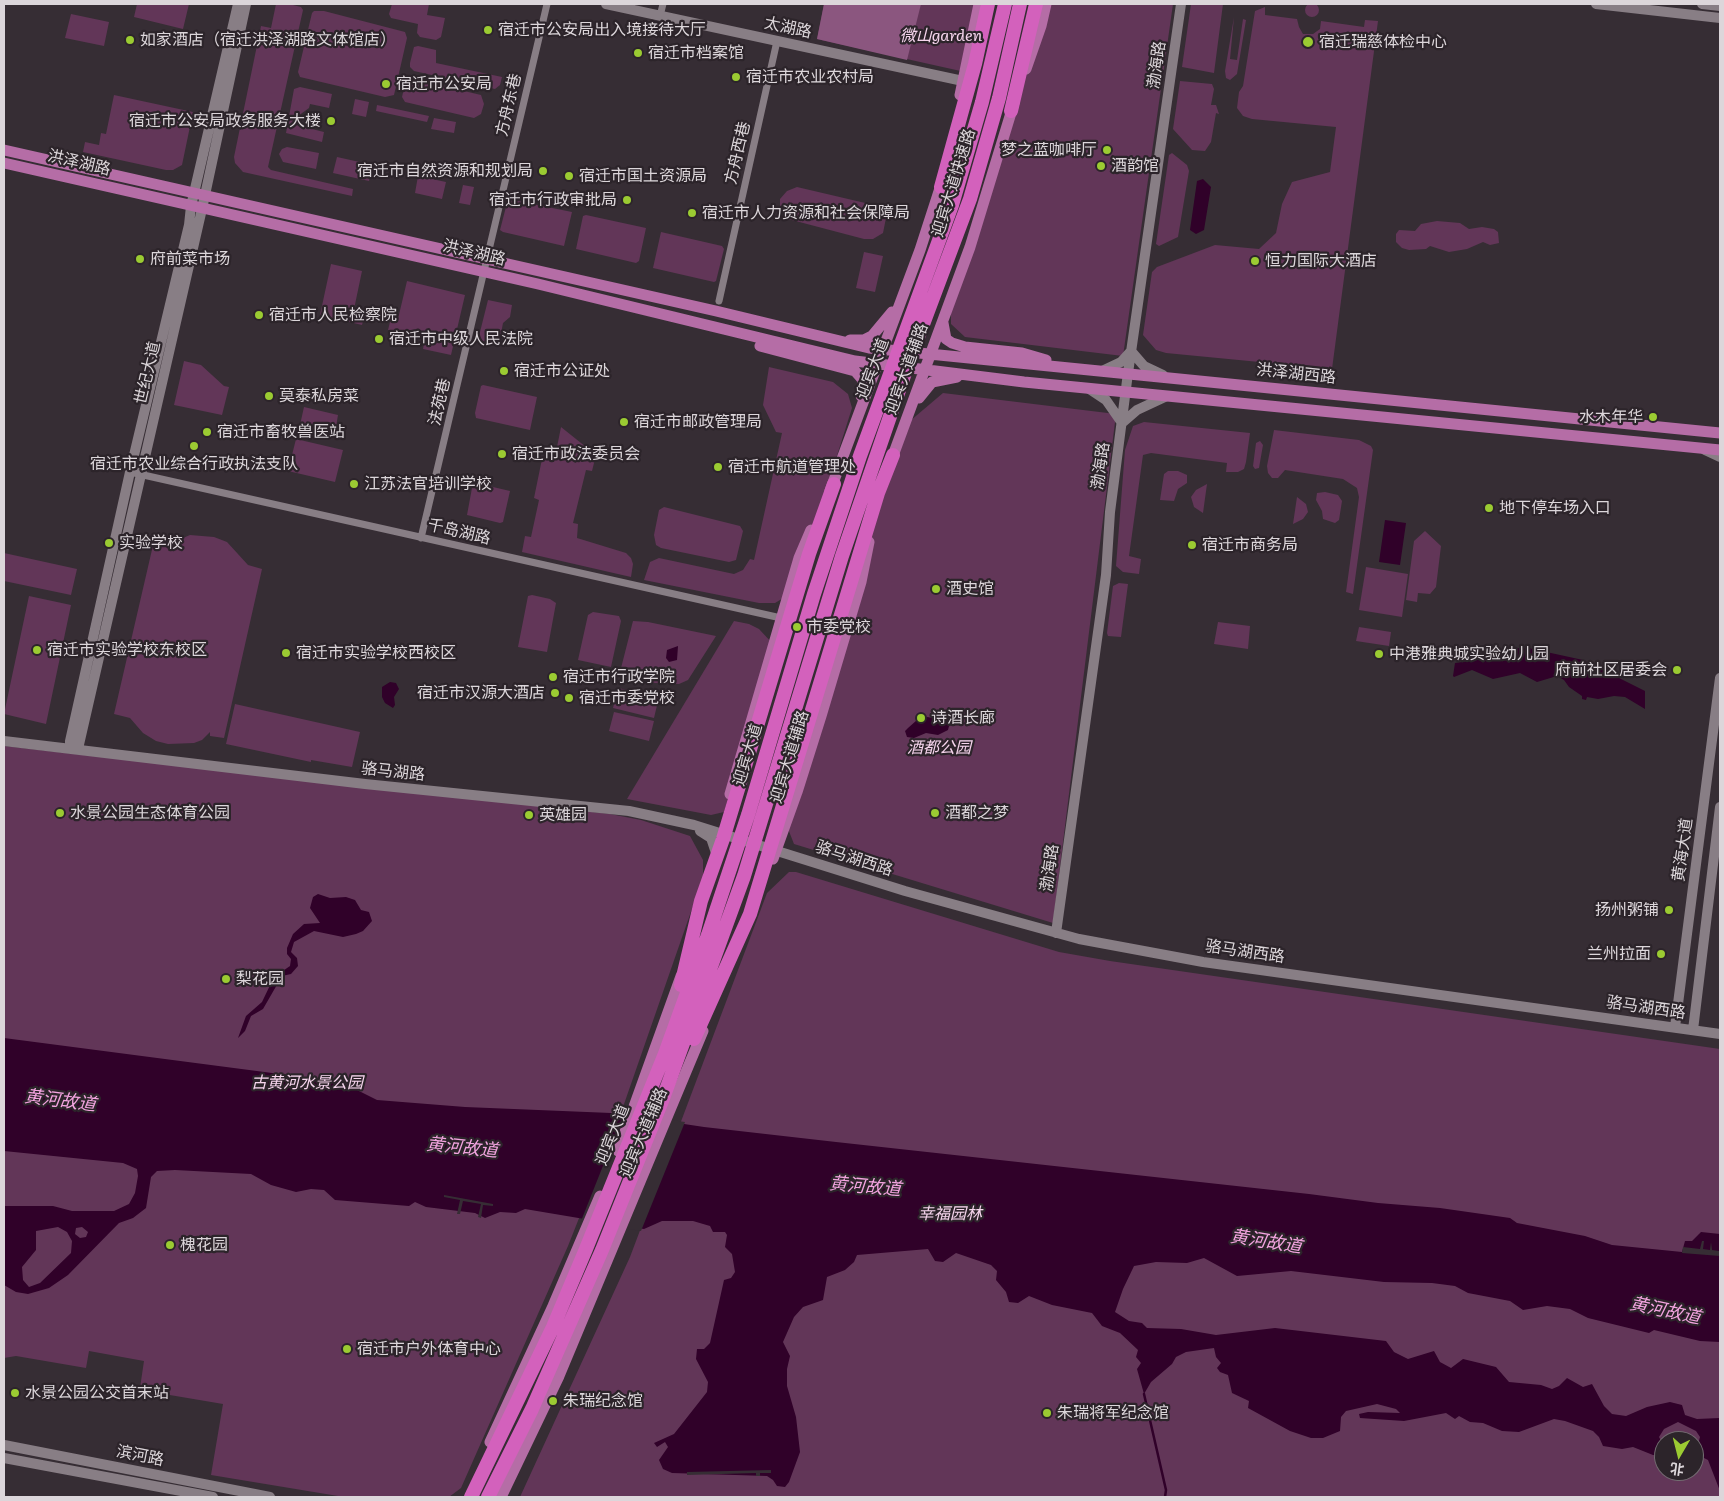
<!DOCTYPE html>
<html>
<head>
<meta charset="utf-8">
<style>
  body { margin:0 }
  #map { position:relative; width:1724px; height:1501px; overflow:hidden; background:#362d34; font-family:Literata,"Noto Sans SC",serif }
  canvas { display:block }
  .frame { position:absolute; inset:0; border:5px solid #dcd6da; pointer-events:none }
  .north { position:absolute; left:1654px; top:1431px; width:50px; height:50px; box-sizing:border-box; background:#2c242a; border:1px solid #726b70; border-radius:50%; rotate:188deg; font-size:14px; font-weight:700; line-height:20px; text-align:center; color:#dcd6da }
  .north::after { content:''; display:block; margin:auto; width:18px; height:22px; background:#9bcb32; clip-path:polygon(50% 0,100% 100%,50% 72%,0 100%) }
</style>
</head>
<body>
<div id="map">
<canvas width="1724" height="1501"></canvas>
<div class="frame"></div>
<div class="north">北</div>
</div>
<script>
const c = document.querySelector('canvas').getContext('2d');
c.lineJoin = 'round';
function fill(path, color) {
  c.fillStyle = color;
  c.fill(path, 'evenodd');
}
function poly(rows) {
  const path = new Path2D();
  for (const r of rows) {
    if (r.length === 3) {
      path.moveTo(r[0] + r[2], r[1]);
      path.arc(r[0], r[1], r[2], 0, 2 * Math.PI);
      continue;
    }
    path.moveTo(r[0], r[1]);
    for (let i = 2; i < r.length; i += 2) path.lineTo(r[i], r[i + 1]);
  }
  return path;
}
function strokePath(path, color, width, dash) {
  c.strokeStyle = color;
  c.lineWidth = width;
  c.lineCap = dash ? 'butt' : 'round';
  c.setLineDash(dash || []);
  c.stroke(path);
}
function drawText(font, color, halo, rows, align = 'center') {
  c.font = font + ' Literata,"Noto Sans SC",serif';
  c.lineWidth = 4.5;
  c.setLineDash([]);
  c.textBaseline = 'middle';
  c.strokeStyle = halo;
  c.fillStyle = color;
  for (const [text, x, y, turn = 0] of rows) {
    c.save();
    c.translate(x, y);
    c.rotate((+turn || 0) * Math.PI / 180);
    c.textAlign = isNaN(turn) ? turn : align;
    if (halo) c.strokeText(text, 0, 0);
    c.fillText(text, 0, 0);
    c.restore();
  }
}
fill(poly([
  [1312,10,7],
  [137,4,189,4,183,29,134,17],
  [276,4,289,4,301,7,303,10,268,167,271,170,353,189,352,196,243,172,235,163,234,157,261,26,271,28],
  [392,4,429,4,427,15,445,18,441,37,436,40,420,37,417,33,418,24,391,18,389,14],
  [824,4,982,4,965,72,817,39],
  [1039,4,1173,4,1123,356,965,337,951,324,951,306],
  [1191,4,1223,4,1214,73,1182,67],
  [1265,7,1265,15,1297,19,1299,27,1303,34,1313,34,1320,29,1321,21,1364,27,1365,20,1378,21,1332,369,1166,353,1156,350,1143,335,1152,272,1157,267,1215,245,1259,249,1276,233,1282,204,1292,182,1330,172,1336,127,1252,119,1243,116,1237,108,1239,92,1243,86,1255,11],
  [314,11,324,11,405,32,407,38,394,95,385,97,300,77,298,72,312,13],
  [71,14,109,22,104,46,65,38],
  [1234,17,1230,59,1237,60,1243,19,1246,20,1237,74,1230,80,1226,78,1225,71],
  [418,46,436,50,436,63,502,77,500,85,495,89,414,71,410,67,410,63,414,47],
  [413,79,481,95,484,104,481,114,474,118,405,102,402,97,405,84,407,80],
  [1180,81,1212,84,1214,89,1211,105,1216,105,1219,114,1216,113,1211,142,1205,151,1192,150,1173,129],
  [300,87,332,94,329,108,310,104,309,108,298,116,296,125,324,132,322,142,286,133,294,89],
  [114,95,193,112,182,165,173,170,166,170,83,152,85,142,99,145,101,133,106,134],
  [355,99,369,102,366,117,352,114],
  [377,105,429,116,427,122,376,111],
  [434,118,456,122,454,133,431,129],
  [287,147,319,153,316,169,283,162,279,154,282,149],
  [1172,153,1187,165,1189,171,1178,237,1159,246,1156,244,1169,155],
  [337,157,373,165,369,181,333,173],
  [418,176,446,182,442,199,415,193],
  [463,185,474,187,470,205,459,203],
  [797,187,878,206,886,218,883,233,873,239,864,239,788,219,780,209,780,199,787,191],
  [508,199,572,212,564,246,503,232,500,230],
  [586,215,646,228,639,261,636,263,576,249,583,216],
  [1437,221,1460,223,1469,229,1482,227,1494,229,1498,232,1499,243,1490,245,1483,242,1467,249,1449,252,1430,246,1426,249,1409,250,1402,248,1396,242,1396,234,1399,230,1415,231,1421,224],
  [661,232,722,246,724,249,716,281,714,282,653,268],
  [864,252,883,256,875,292,856,288],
  [331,264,362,271,353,314,364,317,362,325,320,315],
  [407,281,465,295,451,355,423,349,425,339,388,330,390,322,397,323],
  [488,300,512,305,510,317,503,323,499,344,478,340],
  [184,361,201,365,224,386,229,387,222,415,174,405],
  [769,367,833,382,848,394,852,408,797,582,785,597,775,603,759,603,644,580,650,562,659,558,734,574,743,570,750,559,754,560,782,433,776,432,763,405],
  [483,385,537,397,530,430,476,418,475,413,481,386],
  [943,393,1116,414,1053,923,794,844,781,811,857,551,910,421],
  [304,407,338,415,335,433,300,425],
  [1144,422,1250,433,1246,462,1244,469,1238,472,1226,472,1227,463,1151,453,1143,455,1129,556,1141,559,1139,574,1123,572,1116,566,1125,450,1133,426],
  [561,427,596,455,592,471,586,470,573,523,578,524,577,538,626,553,631,558,633,564,631,577,522,552,525,536,531,537,539,500,534,498,542,459,554,462],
  [1274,430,1359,440,1371,446,1373,450,1353,594,1346,592,1359,497,1357,488,1343,479,1285,470,1278,478,1272,478,1268,473,1267,466],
  [296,439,343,450,335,482,288,471],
  [1260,441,1263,445,1259,468,1255,469,1253,466,1256,443],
  [1178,471,1187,475,1187,483,1178,489,1174,501,1160,500,1164,474,1168,471],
  [476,483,510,491,503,522,500,523,467,515,472,488],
  [1207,484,1203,513,1194,507,1191,497,1196,490],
  [1325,492,1338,495,1342,501,1339,520,1335,523,1323,519,1322,511,1316,500,1317,493],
  [1297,497,1306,504,1308,512,1303,519,1293,524],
  [664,507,740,526,743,531,736,560,729,562,661,548,656,545,654,535,659,510],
  [1425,531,1441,546,1436,587,1430,594,1418,593,1417,602,1406,600,1414,541],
  [190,535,214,537,227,542,248,565,262,569,224,738,210,736,210,732,202,740,194,743,168,744,156,741,143,733,130,718,114,714,154,541,169,544],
  [4,553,77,569,71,595,4,581],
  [1366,567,1408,574,1402,617,1359,610],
  [1119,583,1128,584,1121,637,1108,636,1107,633,1113,586],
  [532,595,550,599,556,603,547,652,518,647,528,596],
  [29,596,71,605,46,724,4,714],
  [593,612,619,616,621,621,611,667,578,660,588,615],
  [633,621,648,622,716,636,688,680,679,684,655,683,619,676],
  [734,621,749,624,759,629,773,644,724,812,711,815,627,799],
  [1218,622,1250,626,1248,649,1214,644],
  [1359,627,1391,632,1389,646,1356,641],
  [618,688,659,697,654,718,613,708],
  [235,704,360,732,352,767,311,760,311,762,226,744],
  [614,712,654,721,649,741,609,731],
  [4,746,610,814,641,820,690,836,703,860,703,877,623,1107,568,1246,461,1488,449,1497,344,1497,211,1475,223,1404,152,1392,152,1389,140,1388,144,1361,89,1351,86,1368,16,1356,4,1358],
  [789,872,796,872,1059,952,1110,961,1720,1049,1720,1497,520,1497,630,1257,767,893],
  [1664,1441,1694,1441,1694,1471,1664,1471]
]), '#623658');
fill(poly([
  [824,4,921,4,907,60,817,39]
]), '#8b567f');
fill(poly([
  [1203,179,1211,187,1204,230,1196,234,1190,230,1197,181],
  [1385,520,1406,523,1400,565,1379,562],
  [678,646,677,660,669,662,666,658,667,650],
  [1518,648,1528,648,1583,660,1645,691,1645,709,1625,697,1614,696,1598,699,1587,697,1586,700,1582,699,1582,696,1569,687,1564,680,1557,676,1537,682,1520,673,1493,679,1472,670,1454,677,1453,676,1455,663,1484,659],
  [390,682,396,683,399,689,394,697,395,705,393,708,385,703,382,697,382,687],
  [927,717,946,720,949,726,948,730,938,735,926,733,914,738,907,737,905,731,908,728,917,720],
  [318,894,330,898,346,897,355,900,361,910,369,912,372,921,363,931,356,934,343,937,314,931,294,942,291,952,297,958,298,966,291,974,282,976,263,1009,251,1016,245,1031,238,1038,246,1016,262,1002,274,977,290,966,291,959,287,954,287,948,293,934,304,924,320,923,310,908,313,897],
  [4,1038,341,1082,377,1100,465,1107,611,1113,704,1127,836,1142,1309,1194,1378,1203,1440,1208,1510,1218,1517,1223,1585,1236,1612,1245,1682,1252,1685,1241,1692,1241,1701,1232,1720,1234,1720,1342,1700,1341,1654,1330,1649,1333,1588,1318,1570,1309,1547,1306,1523,1310,1510,1301,1468,1293,1455,1286,1432,1283,1384,1282,1291,1271,1237,1276,1204,1258,1187,1263,1156,1262,1134,1266,1123,1289,1115,1312,1129,1321,1142,1323,1147,1328,1181,1329,1216,1335,1275,1328,1386,1341,1394,1352,1408,1359,1434,1351,1440,1362,1451,1368,1463,1359,1496,1367,1509,1382,1541,1385,1552,1389,1559,1386,1567,1378,1583,1387,1592,1384,1604,1406,1612,1414,1626,1416,1647,1407,1670,1402,1682,1405,1685,1415,1697,1419,1720,1418,1720,1491,1708,1460,1702,1457,1694,1460,1700,1437,1696,1431,1678,1422,1664,1429,1659,1437,1664,1446,1664,1456,1653,1455,1633,1447,1622,1449,1603,1446,1599,1437,1593,1431,1565,1421,1554,1419,1519,1432,1502,1431,1483,1423,1470,1422,1459,1416,1455,1419,1446,1413,1404,1421,1360,1418,1359,1414,1368,1412,1400,1413,1396,1409,1377,1404,1346,1411,1341,1417,1340,1431,1323,1438,1311,1438,1290,1431,1248,1408,1249,1401,1232,1393,1228,1375,1220,1372,1217,1368,1221,1363,1216,1357,1214,1348,1186,1352,1176,1357,1172,1364,1151,1382,1144,1394,1137,1369,1141,1363,1136,1357,1138,1350,1120,1333,1102,1326,1092,1313,1052,1305,1029,1296,1018,1303,1009,1302,1006,1292,996,1280,997,1271,991,1265,956,1253,943,1262,935,1261,928,1249,857,1255,854,1262,845,1270,827,1277,823,1300,803,1307,794,1317,783,1342,790,1356,787,1369,787,1386,796,1417,800,1452,789,1482,785,1487,777,1486,773,1480,767,1476,672,1473,663,1469,659,1460,668,1447,665,1442,657,1447,654,1443,674,1434,707,1392,708,1382,696,1359,697,1349,704,1349,710,1343,724,1280,731,1278,735,1272,732,1254,725,1247,727,1235,725,1232,713,1232,710,1226,693,1221,662,1221,644,1229,525,1209,516,1213,500,1212,485,1218,475,1213,426,1207,415,1202,409,1206,335,1200,324,1190,311,1189,296,1192,271,1185,251,1174,175,1170,157,1171,151,1177,146,1208,133,1218,119,1223,68,1275,49,1288,28,1294,16,1292,4,1285,4,1206,53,1206,72,1211,114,1211,129,1204,135,1193,138,1176,137,1169,123,1163,4,1151],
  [58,1227,67,1232,72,1241,71,1253,40,1283,29,1287,23,1280,22,1267,36,1250,36,1231],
  [82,1227,88,1232,86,1237,80,1238,75,1234,76,1228]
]), '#300129');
fill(poly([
  [624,1113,685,1122,641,1231,581,1221],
  [444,1195,493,1204,493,1206,483,1205,481,1218,478,1217,481,1204,463,1201,460,1214,457,1214,460,1200,444,1197],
  [1702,1241,1704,1241,1703,1249,1710,1250,1711,1242,1712,1250,1719,1251,1720,1244,1720,1256,1682,1253,1683,1247,1700,1249],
  [771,1470,771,1473,760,1473,760,1476,756,1476,756,1473,687,1475,687,1472]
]), '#362d34');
strokePath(poly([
  [1144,1394,1166,1490,1165,1497]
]), '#300129', 2.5);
strokePath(poly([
  [660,16,663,4],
  [719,301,777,41],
  [130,472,781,618],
  [421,538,547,4]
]), '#887e85', 7);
strokePath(poly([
  [606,4,963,81],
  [1596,4,1720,18],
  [1702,4,1720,6],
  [1102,371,1121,362,1131,351,1144,366,1163,375],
  [1088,388,1106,400,1122,423,1137,410,1167,396],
  [1705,450,1720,457],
  [4,741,365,784,629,811,694,825,905,891,1079,939,1203,962,1720,1034],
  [70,748,70,741,130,472,189,225,191,206,238,4],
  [78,749,202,209,246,4],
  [700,831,711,838,717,856],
  [1056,933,1106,575,1110,512,1128,373,1181,4],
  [1675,1027,1720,678],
  [1693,1030,1720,807],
  [4,1445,270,1497],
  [4,1458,213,1497]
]), '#887e85', 10);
strokePath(poly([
  [1026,69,1041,26,1046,4],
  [960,95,979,4],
  [4,150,716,311,869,348,1720,433],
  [4,163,538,284,855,361,1024,382,1720,450],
  [943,323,946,339,952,343,965,347,1022,353,1046,360],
  [850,340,864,340,872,336,892,312],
  [760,346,855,371,862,379,864,388,861,396],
  [919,398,932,382,957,377],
  [891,461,970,247,1014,103],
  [830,491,920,250,943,179],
  [730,794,799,558,811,530],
  [773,859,797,792,821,716,861,582,869,542],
  [618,1151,681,976],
  [490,1442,553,1306,600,1196],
  [501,1497,559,1376,703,1031]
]), '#b56da6', 11);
strokePath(poly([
  [1011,111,1036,4],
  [941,187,975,64,988,4],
  [681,985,701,901,723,839,809,554,834,484],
  [694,1039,750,914,878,493,893,455],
  [471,1497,553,1327,586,1249,666,1051,708,935,748,815,814,594,860,456,952,205,982,102,1005,4],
  [488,1497,532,1409,602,1250,662,1101,744,876,842,556,907,367,970,199,999,98,1020,4]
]), '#d361bc', 14);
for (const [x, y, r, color] of [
  [488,30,5,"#9bcb32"],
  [130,40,5,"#9bcb32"],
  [1308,42,6,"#9bcb32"],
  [638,53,5,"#9bcb32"],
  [736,77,5,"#9bcb32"],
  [386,84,5,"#9bcb32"],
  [331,121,5,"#9bcb32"],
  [1107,150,5,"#9bcb32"],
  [1101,166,5,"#9bcb32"],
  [543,171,5,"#9bcb32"],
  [569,176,5,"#9bcb32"],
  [627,200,5,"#9bcb32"],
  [692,213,5,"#9bcb32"],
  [140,259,5,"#9bcb32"],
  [1255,261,5,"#9bcb32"],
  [259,315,5,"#9bcb32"],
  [379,339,5,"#9bcb32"],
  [504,371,5,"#9bcb32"],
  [269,396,5,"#9bcb32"],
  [1653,417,5,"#9bcb32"],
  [624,422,5,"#9bcb32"],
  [207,432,5,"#9bcb32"],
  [194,446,5,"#9bcb32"],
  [502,454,5,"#9bcb32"],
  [718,467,5,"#9bcb32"],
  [354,484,5,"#9bcb32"],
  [1489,508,5,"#9bcb32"],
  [109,543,5,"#9bcb32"],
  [1192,545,5,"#9bcb32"],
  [936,589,5,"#9bcb32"],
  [797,627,5,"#9bcb32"],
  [37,650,5,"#9bcb32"],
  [286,653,5,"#9bcb32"],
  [1379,654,5,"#9bcb32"],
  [1677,670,5,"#9bcb32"],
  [553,677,5,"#9bcb32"],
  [555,693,5,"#9bcb32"],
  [569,698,5,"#9bcb32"],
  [921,718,5,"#9bcb32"],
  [60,813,5,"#9bcb32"],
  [935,813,5,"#9bcb32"],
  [529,815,5,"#9bcb32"],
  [1669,910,5,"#9bcb32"],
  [1661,954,5,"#9bcb32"],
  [226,979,5,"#9bcb32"],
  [170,1245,5,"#9bcb32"],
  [347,1349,5,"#9bcb32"],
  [15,1393,5,"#9bcb32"],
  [553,1401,5,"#9bcb32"],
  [1047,1413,5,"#9bcb32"]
]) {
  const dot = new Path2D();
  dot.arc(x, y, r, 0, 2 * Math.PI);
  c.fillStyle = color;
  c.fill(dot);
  strokePath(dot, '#2c242a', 2);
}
drawText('16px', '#dcd6da', '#2c242a', [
  ["太湖路",788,28,12],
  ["渤海路",1157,65,-82],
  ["方舟东巷",509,105,-77],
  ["方舟西巷",738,153,-77],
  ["洪泽湖路",79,163,13],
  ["迎宾大道快速路",954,183,-73],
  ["洪泽湖路",474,253,13],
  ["迎宾大道",873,369,-69],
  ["迎宾大道辅路",907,369,-70],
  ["世纪大道",148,373,-77],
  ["洪泽湖西路",1296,374,6],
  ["法苑巷",440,402,-77],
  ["渤海路",1101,466,-82],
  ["千岛湖路",459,532,13],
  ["迎宾大道",748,755,-73],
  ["迎宾大道辅路",790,757,-73],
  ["骆马湖路",393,772,6],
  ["黄海大道",1683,850,-82],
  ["骆马湖西路",854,859,18],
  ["渤海路",1050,868,-82],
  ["骆马湖西路",1245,952,8],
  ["骆马湖西路",1646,1008,8],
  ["迎宾大道辅路",644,1133,-67],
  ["迎宾大道",613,1135,-68],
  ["滨河路",140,1456,11]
]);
drawText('16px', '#dcd6da', '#2c242a', [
  ["宿迁市公安局出入境接待大厅",498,30],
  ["如家酒店（宿迁洪泽湖路文体馆店）",140,40],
  ["宿迁瑞慈体检中心",1319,42],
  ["宿迁市档案馆",648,53],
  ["宿迁市农业农村局",746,77],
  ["宿迁市公安局",396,84],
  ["宿迁市公安局政务服务大楼",321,121,"right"],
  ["梦之蓝咖啡厅",1097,150,"right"],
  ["酒韵馆",1111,166],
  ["宿迁市自然资源和规划局",533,171,"right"],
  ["宿迁市国土资源局",579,176],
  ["宿迁市行政审批局",617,200,"right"],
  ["宿迁市人力资源和社会保障局",702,213],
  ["府前菜市场",150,259],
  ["恒力国际大酒店",1265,261],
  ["宿迁市人民检察院",269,315],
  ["宿迁市中级人民法院",389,339],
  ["宿迁市公证处",514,371],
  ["莫泰私房菜",279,396],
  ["水木年华",1643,417,"right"],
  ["宿迁市邮政管理局",634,422],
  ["宿迁市畜牧兽医站",217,432],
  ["宿迁市政法委员会",512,454],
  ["宿迁市农业综合行政执法支队",194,464,"center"],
  ["宿迁市航道管理处",728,467],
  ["江苏法官培训学校",364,484],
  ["地下停车场入口",1499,508],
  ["实验学校",119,543],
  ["宿迁市商务局",1202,545],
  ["酒史馆",946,589],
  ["市委党校",807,627],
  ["宿迁市实验学校东校区",47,650],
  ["宿迁市实验学校西校区",296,653],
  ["中港雅典城实验幼儿园",1389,654],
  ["府前社区居委会",1667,670,"right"],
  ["宿迁市行政学院",563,677],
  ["宿迁市汉源大酒店",545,693,"right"],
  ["宿迁市委党校",579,698],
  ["诗酒长廊",931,718],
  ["水景公园生态体育公园",70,813],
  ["酒都之梦",945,813],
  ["英雄园",539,815],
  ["扬州粥铺",1659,910,"right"],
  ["兰州拉面",1651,954,"right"],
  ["梨花园",236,979],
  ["槐花园",180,1245],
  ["宿迁市户外体育中心",357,1349],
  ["水景公园公交首末站",25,1393],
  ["朱瑞纪念馆",563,1401],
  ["朱瑞将军纪念馆",1057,1413]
], 'left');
drawText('italic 16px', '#f6d5ed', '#2c242a', [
  ["微山garden",941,36],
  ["酒都公园",939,748],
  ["古黄河水景公园",307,1083],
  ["幸福园林",950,1214]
]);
drawText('italic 18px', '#f3a4e0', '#2c242a', [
  ["黄河故道",60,1101,7],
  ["黄河故道",462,1148,6],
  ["黄河故道",865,1187,5],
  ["黄河故道",1266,1242,9],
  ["黄河故道",1665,1311,12]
]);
</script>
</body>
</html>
